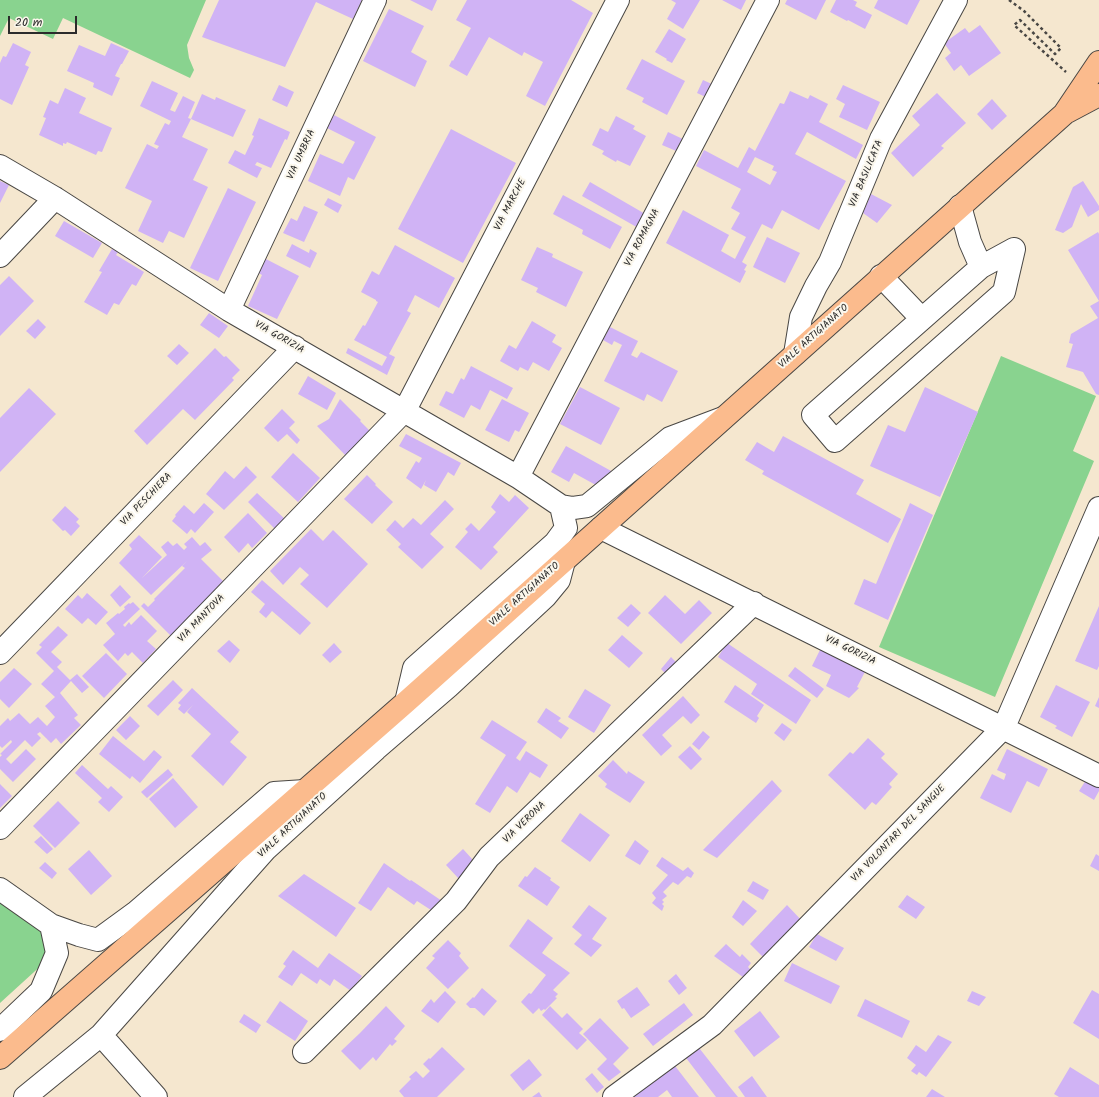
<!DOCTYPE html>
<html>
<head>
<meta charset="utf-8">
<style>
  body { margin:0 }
  #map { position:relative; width:1099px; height:1097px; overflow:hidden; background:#f5e7cf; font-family:Kalam,sans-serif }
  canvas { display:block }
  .scale { position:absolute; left:8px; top:16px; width:69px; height:18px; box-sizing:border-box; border:2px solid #2b2b2b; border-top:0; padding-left:5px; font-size:12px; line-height:14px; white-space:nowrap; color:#2b2b2b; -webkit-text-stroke:3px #fbf7ec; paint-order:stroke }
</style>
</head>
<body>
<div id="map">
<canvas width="1099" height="1097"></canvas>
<div class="scale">20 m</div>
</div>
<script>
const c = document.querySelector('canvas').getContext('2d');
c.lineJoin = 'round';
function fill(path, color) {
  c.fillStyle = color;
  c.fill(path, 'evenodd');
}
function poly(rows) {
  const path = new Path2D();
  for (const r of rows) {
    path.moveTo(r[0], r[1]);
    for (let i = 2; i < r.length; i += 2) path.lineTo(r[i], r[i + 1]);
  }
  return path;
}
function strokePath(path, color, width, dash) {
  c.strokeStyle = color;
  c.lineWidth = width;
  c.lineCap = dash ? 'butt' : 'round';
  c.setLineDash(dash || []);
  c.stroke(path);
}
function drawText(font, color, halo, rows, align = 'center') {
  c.font = font + ' Kalam,sans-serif';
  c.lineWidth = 4;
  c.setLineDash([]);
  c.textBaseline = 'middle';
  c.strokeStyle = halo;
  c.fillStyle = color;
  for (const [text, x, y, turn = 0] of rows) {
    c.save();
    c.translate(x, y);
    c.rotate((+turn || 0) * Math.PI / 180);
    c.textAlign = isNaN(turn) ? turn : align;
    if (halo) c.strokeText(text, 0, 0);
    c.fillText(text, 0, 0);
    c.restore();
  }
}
fill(poly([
  [0,0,206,0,187,45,189,58,194,70,190,78,63,18,53,39,9,18,0,36],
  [1001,356,1096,396,1073,451,1094,461,995,697,879,647],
  [0,895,36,921,42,933,46,956,45,962,0,1003]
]), '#89d38f');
fill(poly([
  [219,0,362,0,353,19,316,2,285,67,202,37],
  [410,0,437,0,432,11],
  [467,0,571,0,593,13,545,106,526,96,543,62,524,52,522,56,489,37,467,76,449,66,452,60,453,61,471,28,456,20],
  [671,0,700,0,683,29,667,19,676,3],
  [722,0,746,0,741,10],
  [787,0,826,0,816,20,785,4],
  [836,0,853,0,857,2,855,6,872,15,865,29,848,20,847,21,830,12],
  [878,0,920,0,907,25,874,8],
  [389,9,424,26,411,52,427,61,415,87,363,61],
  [980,25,1001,53,969,76,961,65,954,71,945,58,951,53,944,43,965,28,969,33],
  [669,29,686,39,672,63,666,60,667,59,655,52],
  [13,43,31,52,25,65,29,67,12,105,0,99,0,63,3,56,6,57],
  [111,43,129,51,122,64,121,64,115,76,120,78,112,96,93,87,94,83,67,71,79,45,105,56],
  [642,59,685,81,667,115,642,102,644,98,626,89],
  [703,80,716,86,710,99,697,93],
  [152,81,178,93,170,110,175,112,183,96,195,102,188,118,191,119,202,94,215,100,216,97,246,110,233,137,191,119,182,137,208,149,193,180,208,187,184,238,169,231,163,243,138,231,152,201,125,188,147,144,157,149,159,146,154,144,165,123,169,125,171,121,140,106],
  [279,85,294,92,287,107,272,100],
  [843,85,880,102,867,130,839,117,845,104,836,99],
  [65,88,86,98,79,113,112,128,102,152,98,151,96,155,67,142,66,144,63,143,63,146,39,135,46,118,43,117,50,100,58,104],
  [790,91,808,99,810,95,828,104,819,122,863,145,856,159,807,132,795,154,846,181,819,230,782,210,772,229,762,224,742,262,747,265,744,270,746,271,740,283,666,243,683,210,729,235,721,251,735,259,746,237,731,229,740,213,731,208,741,189,696,166,704,150,738,168,749,147,755,151,780,103,784,104],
  [755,157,774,166,772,170,777,172,770,185,747,172],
  [937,93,966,123,941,146,944,148,913,177,891,153,920,125,912,116],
  [992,99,1007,116,992,130,977,114],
  [334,115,376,137,354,180,348,177,340,196,308,181,320,154,343,164,355,142,327,128],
  [616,116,635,126,633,129,646,136,630,166,617,160,616,162,602,154,604,151,592,145,600,128,608,132],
  [259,118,290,132,287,140,285,139,271,168,257,162,255,165,262,168,257,178,228,163,235,150,245,155,254,136,252,135],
  [451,129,516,163,463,263,398,229],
  [668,132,687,141,681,153,662,145],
  [0,181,9,185,0,203],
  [1083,181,1099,206,1099,210,1088,217,1081,204,1072,227,1063,233,1055,230,1073,187],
  [590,182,647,215,640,229,582,196],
  [228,188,256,202,218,281,190,268],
  [871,194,892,205,877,223,863,213],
  [563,195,622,227,610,249,582,234,583,230,553,214],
  [328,198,342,205,338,213,324,205],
  [304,206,318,212,304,242,283,233,291,218,297,221],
  [64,221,102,243,93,258,55,236],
  [1098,232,1099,234,1099,395,1096,394,1083,372,1066,367,1073,344,1069,343,1071,334,1098,318,1090,306,1099,301,1068,250],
  [767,237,800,253,785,283,753,267],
  [292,244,309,253,310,249,317,253,310,268,286,256],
  [395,245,455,278,439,308,415,295,407,311,411,313,389,354,395,357,387,375,346,353,348,348,382,366,387,357,354,340,363,325,365,326,378,302,376,301,376,300,361,292,372,271,379,275],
  [537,247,553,254,552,257,583,272,566,307,536,292,538,288,521,280],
  [112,249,118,252,116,255,144,272,136,286,132,284,119,305,114,303,107,315,84,302,102,272,99,271],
  [262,257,299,276,277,319,248,306,262,275,255,271],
  [9,276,34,301,0,336,0,285],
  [209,313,228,326,219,338,200,325],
  [38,319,46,327,35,339,26,331],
  [532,321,556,335,552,342,562,348,549,371,533,362,528,371,520,367,518,371,500,361,509,345,516,349],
  [610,327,638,341,631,355,637,358,641,352,678,371,662,402,647,394,644,401,604,381,622,345,614,341,612,345,603,340],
  [179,344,189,353,177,365,167,356],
  [215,348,224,357,226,356,240,370,232,378,234,380,195,420,183,409,147,445,134,431],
  [471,366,513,388,507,399,490,390,480,410,471,405,464,418,439,405,446,391,453,394,461,378,464,380],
  [308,376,336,393,327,410,298,394],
  [580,387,620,408,601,445,560,424],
  [925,387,978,412,940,497,870,466,888,425,905,432],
  [29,388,56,414,0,472,0,418],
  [340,399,361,420,360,421,370,431,346,456,317,426,329,419],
  [502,399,529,413,519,432,515,430,509,442,485,430],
  [282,409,295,422,289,428,300,440,297,444,287,434,278,442,264,428],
  [406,434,461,463,454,476,448,472,436,492,424,485,426,480,421,489,406,478,416,461,419,463,422,458,399,446],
  [783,436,864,480,856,494,901,519,888,543,762,474,764,471,745,460,757,442,774,452],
  [566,446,613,472,603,489,574,473,569,482,551,472],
  [293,453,320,478,298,502,271,477],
  [246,466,257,477,224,510,206,494,225,471,234,479],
  [367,475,376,484,375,485,393,502,372,524,344,499],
  [257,493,286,520,276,530,248,502],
  [500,494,509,502,515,495,529,508,493,547,498,552,481,570,455,547,468,532,465,529,471,523,479,531,496,512,491,507],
  [445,500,454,509,430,534,444,547,422,569,398,547,401,544,386,530,395,520,403,528,413,518,421,525],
  [204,503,214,512,195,533,191,529,187,534,172,521,176,516,175,515,184,505,194,514],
  [910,503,933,515,888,620,854,604,864,579,876,584],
  [65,506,79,519,76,522,80,526,71,536,65,530,63,531,52,520],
  [248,513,267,533,252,548,248,543,239,553,224,537],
  [311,529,323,541,333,530,368,564,327,608,300,584,309,575,300,567,283,585,270,571],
  [139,535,162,557,142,578,167,555,161,547,168,541,173,546,177,543,184,550,187,547,184,544,192,537,200,546,205,542,212,550,201,559,223,581,211,594,213,596,173,638,141,606,144,603,148,607,155,600,154,599,185,568,182,566,187,561,151,595,119,563,132,549,129,545],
  [262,580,311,623,300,635,272,611,266,618,259,612,265,604,251,592],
  [120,585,131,597,120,607,110,595],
  [87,593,108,612,96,625,88,618,82,624,65,609,78,595,82,599],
  [665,595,685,614,699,600,712,613,681,644,648,613],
  [133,602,140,609,123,625,125,627,129,622,131,625,141,615,157,631,147,641,156,649,143,663,132,652,128,656,125,653,118,661,103,645,115,634,106,623,118,613,119,614,125,609,124,607,129,603,130,604],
  [631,604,641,613,628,627,617,618],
  [1099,606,1099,666,1097,670,1075,661],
  [58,626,68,635,51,652,62,662,57,667,70,680,77,674,89,687,82,693,71,681,60,693,78,715,74,718,81,725,61,744,56,738,51,743,40,732,37,734,41,738,32,747,25,740,6,759,11,764,26,749,36,759,13,782,0,769,0,757,2,755,0,754,12,742,11,740,2,748,0,746,0,726,8,718,10,721,19,713,30,724,38,717,47,726,55,717,45,706,55,697,41,684,54,671,36,653,42,647,39,645],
  [622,635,643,653,629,668,608,650],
  [229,640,240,650,230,663,217,651],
  [334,643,342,652,330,663,322,655],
  [727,643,811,700,796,724,751,694,757,684,718,657],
  [822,646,867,668,857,687,859,688,849,698,826,686,831,675,812,666],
  [106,653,127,674,104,698,82,676],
  [671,657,678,664,667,675,661,669],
  [795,667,824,689,817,698,788,676],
  [14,668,32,684,9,708,0,699,0,682],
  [173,680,183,690,158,716,147,706],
  [735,685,764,705,757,716,759,718,756,723,724,702],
  [1056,685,1090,702,1072,737,1055,728,1057,726,1040,717],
  [192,688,239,732,230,742,247,757,223,786,191,756,211,734,187,712,193,705,184,714,178,709,181,705,178,703],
  [585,689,611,705,594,733,568,717],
  [683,696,700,715,691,724,683,716,662,735,672,746,661,756,642,735],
  [1099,697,1099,708,1095,706],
  [546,708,561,718,558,721,569,728,561,739,537,722],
  [130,716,140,726,126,740,116,730],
  [492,720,527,742,516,758,520,761,526,751,548,765,540,778,530,772,517,793,507,786,490,813,475,804,506,755,480,738],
  [782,723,792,730,784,741,774,733],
  [703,731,710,737,699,750,692,744],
  [113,736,144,761,154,750,162,757,140,783,132,776,130,779,99,754],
  [868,738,885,754,881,758,898,774,889,784,892,787,876,805,872,802,865,810,828,775,850,752,853,754],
  [690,746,702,759,691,770,678,757],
  [1007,749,1048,769,1039,787,1027,781,1011,813,980,798,992,774,1004,780,1006,774,997,770],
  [613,760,627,774,628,771,645,782,630,803,605,787,607,784,598,776],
  [82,765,108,789,111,786,123,797,109,812,98,802,102,798,75,773],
  [168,769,173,775,147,798,141,792],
  [173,778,198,807,175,828,149,799],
  [772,780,782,791,717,858,703,850],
  [1086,780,1099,787,1099,791,1094,800,1079,791],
  [0,784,12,796,0,808],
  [58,801,80,823,55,848,33,826],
  [580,813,610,835,590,862,561,841],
  [41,836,53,849,47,854,34,842],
  [635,840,649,851,640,865,625,856],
  [463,849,473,860,472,862,474,864,459,879,446,865],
  [89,850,112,876,91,895,68,869],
  [1096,854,1099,856,1099,871,1090,866],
  [662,857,683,871,688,867,694,873,691,878,687,876,678,885,673,882,663,892,667,896,662,900,664,902,662,904,664,906,662,911,652,903,656,898,652,893,668,875,656,866],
  [45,862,57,873,52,879,39,868],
  [384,863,410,881,411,880,442,901,434,912,417,901,414,905,388,887,371,911,358,903],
  [535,867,551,878,550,880,560,887,547,906,518,886,525,876,527,877],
  [304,874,356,908,336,937,278,896],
  [753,881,769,890,763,900,747,891],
  [907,895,925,907,916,919,898,907],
  [743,900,757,911,743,926,732,917],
  [589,905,607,918,592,939,602,945,591,957,574,944,582,935,572,927],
  [787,905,804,923,767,961,750,944],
  [528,919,553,938,542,953,570,973,553,990,558,994,555,997,557,998,545,1010,544,1009,541,1011,539,1008,533,1014,521,1002,529,993,531,994,546,975,509,946],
  [817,934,844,948,836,961,809,947],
  [448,940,461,953,459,956,469,968,448,989,426,968,435,958,432,956],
  [726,944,740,957,742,954,751,963,748,967,754,973,747,980,714,956],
  [293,950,318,968,329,953,362,976,351,991,334,979,330,986,320,979,317,984,301,973,292,986,278,977,286,966,283,964],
  [792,963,840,986,831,1004,784,981],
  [676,974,687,988,679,995,668,981],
  [637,987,650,1005,631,1018,624,1008,622,1009,617,1001],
  [482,988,497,1001,484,1016,475,1008,470,1008,466,1004,473,997,474,998],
  [1092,990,1099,994,1099,1039,1073,1023],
  [445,991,456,1002,438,1023,421,1011,431,999,434,1003],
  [972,991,986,997,979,1006,967,1001],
  [865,999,910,1021,902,1038,857,1016],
  [280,1001,308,1021,295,1041,266,1022],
  [684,1003,693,1015,653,1046,643,1034],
  [386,1006,405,1026,394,1039,397,1041,392,1046,390,1044,376,1061,373,1057,360,1070,341,1051,360,1033],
  [550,1006,562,1018,567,1013,583,1029,579,1033,587,1040,577,1050,542,1015],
  [760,1011,780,1037,754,1057,734,1031],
  [244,1014,261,1025,256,1033,239,1022],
  [600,1018,629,1048,613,1064,621,1072,609,1081,597,1069,607,1059,583,1034],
  [938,1035,952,1042,926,1077,919,1072,917,1075,911,1071,916,1065,907,1058,916,1045,926,1052],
  [696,1044,729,1086,738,1097,716,1097,683,1054],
  [442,1047,465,1069,437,1097,404,1097,399,1091,411,1079,409,1077,416,1071,423,1078,430,1071,423,1064,429,1058,430,1059],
  [529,1059,542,1075,523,1091,510,1075],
  [672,1062,699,1097,672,1097,667,1090,658,1097,627,1097],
  [1070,1067,1099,1085,1099,1097,1059,1097,1054,1094],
  [592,1073,604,1087,597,1093,585,1079],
  [752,1076,767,1097,745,1097,738,1087],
  [932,1089,945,1097,926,1097],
  [539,1092,542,1097,532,1097]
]), '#d0b3f5');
const minor = poly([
  [0,166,55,198,229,310,518,477,561,506,573,508,587,506,670,438,723,418],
  [960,206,970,242,981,267],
  [1014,249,1004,292,835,441,813,415,981,267,1014,249],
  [0,256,55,198],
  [881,276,922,319],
  [229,310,375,0],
  [795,354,801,317,816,286,830,262,881,139,956,0],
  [518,477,768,0],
  [601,528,1099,776],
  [0,653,295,347],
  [406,702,414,668,555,543,566,528,561,506],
  [0,828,405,410,618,0],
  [0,889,51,925,79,935,98,940,135,913,274,793,305,791],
  [0,1030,41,991,57,953,51,925],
  [101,1035,156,1097],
  [304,1052,456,901,489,857,754,603],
  [25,1097,101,1035,266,849,376,749,448,687,545,597,559,580,564,561],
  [614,1097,712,1025,1004,727,1099,508]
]);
const major = poly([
  [1067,112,1099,95],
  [0,1058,406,702,1064,114,1099,62]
]);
strokePath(minor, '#494744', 24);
strokePath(major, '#494744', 24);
strokePath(poly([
  [1009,0,1024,11,1061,48,1055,54,1020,20,1014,25,1066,72]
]), '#494744', 2.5, [3, 3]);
strokePath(minor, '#fff', 22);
strokePath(major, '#fbbb8d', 22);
drawText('10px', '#2b2b2b', '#fbf7ec', [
  ["VIA UMBRIA",302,155,-65],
  ["VIA BASILICATA",867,174,-67],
  ["VIA MARCHE",511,205,-62],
  ["VIA ROMAGNA",643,238,-62],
  ["VIALE ARTIGIANATO",814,337,-42],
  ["VIA GORIZIA",279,338,30],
  ["VIA PESCHIERA",147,500,-46],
  ["VIALE ARTIGIANATO",525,595,-42],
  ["VIA MANTOVA",202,619,-46],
  ["VIA GORIZIA",850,651,26],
  ["VIA VERONA",525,823,-44],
  ["VIALE ARTIGIANATO",293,826,-43],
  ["VIA VOLONTARI DEL SANGUE",899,834,-46]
]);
</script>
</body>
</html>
